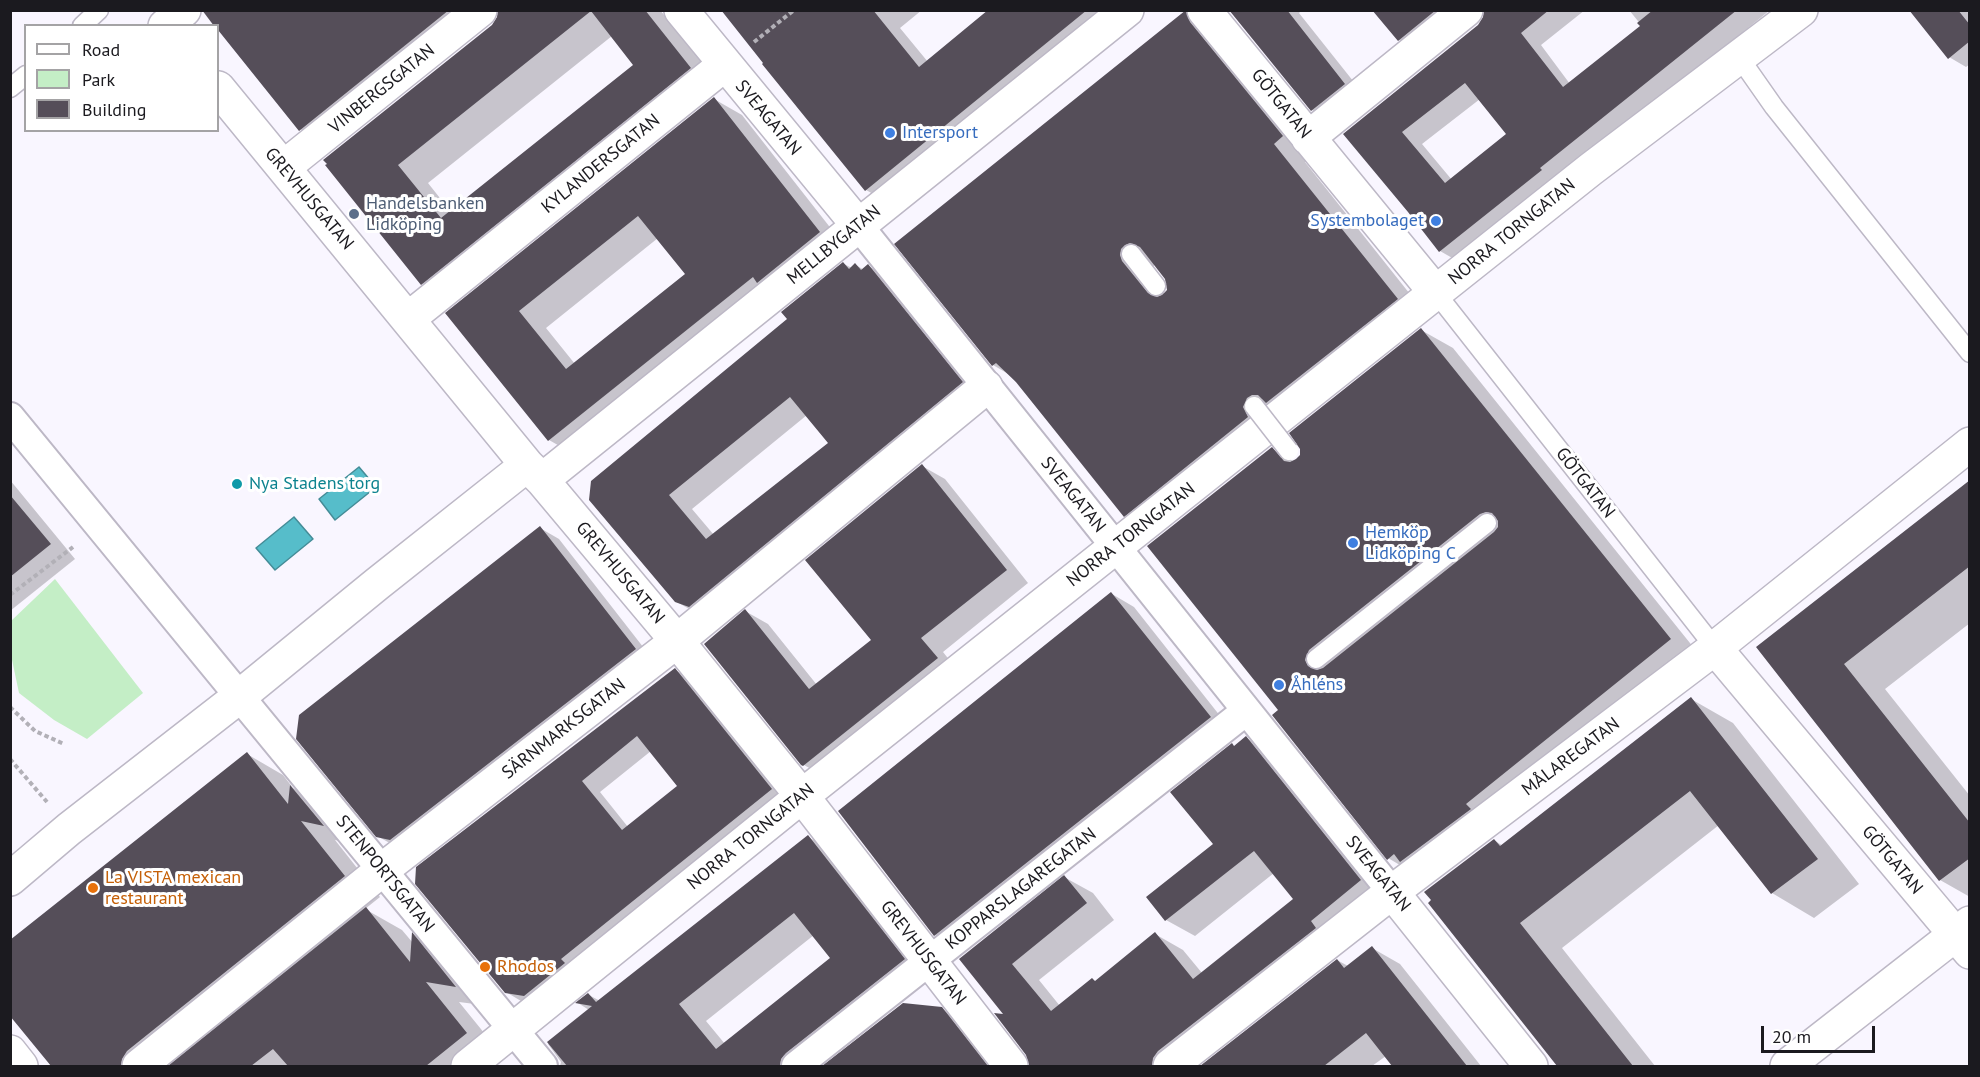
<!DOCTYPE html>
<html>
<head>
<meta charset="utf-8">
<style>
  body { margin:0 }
  #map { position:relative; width:1980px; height:1077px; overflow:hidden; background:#f9f6ff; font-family:"PT Sans",sans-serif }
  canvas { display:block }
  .frame { position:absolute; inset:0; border:12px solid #1b1a1f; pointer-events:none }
  .legend { position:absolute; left:24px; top:24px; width:195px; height:108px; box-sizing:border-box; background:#fff; border:2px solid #a4a3a5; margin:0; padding:8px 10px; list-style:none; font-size:18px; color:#1b1a1f }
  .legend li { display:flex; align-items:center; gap:12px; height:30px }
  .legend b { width:30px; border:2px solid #a4a3a5 }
  .scale { position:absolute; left:1761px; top:1026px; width:114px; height:27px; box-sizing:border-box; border:3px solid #1b1a1f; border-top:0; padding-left:8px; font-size:18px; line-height:21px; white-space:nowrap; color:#1b1a1f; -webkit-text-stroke:4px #fff; paint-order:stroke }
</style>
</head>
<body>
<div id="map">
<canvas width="1980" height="1077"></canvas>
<div class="frame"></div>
<ul class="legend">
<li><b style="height:8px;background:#fff"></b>Road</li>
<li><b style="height:16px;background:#c4eec6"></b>Park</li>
<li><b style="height:16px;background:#554e59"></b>Building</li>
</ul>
<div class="scale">20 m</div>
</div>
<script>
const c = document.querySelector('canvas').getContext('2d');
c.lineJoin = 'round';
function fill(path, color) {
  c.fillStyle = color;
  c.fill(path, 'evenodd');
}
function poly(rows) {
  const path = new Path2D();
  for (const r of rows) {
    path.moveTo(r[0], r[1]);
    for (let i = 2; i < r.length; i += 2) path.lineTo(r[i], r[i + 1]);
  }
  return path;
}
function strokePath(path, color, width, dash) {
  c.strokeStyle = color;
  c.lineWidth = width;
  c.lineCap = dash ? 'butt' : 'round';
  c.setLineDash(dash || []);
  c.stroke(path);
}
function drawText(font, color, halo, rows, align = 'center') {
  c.font = font + ' "PT Sans",sans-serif';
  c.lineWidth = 6;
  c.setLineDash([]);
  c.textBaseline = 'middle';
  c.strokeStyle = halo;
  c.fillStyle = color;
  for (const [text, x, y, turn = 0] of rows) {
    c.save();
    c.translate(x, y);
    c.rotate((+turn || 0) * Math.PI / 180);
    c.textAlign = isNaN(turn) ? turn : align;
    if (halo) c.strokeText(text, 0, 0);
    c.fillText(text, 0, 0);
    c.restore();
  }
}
fill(poly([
  [55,579,143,693,87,739,54,720,19,693,11,655,11,621]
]), '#c4eec6');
const water = poly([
  [359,467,376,487,335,520,319,499,359,467],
  [294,517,313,539,275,570,256,548,294,517]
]);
fill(water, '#56bdca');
strokePath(water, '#448c97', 1.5);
fill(poly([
  [205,10,660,10,721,86,453,301,422,283,327,165,493,26,499,13,332,147,300,129],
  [612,36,635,65,451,212,428,183],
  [723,10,922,10,900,28,928,62,991,10,1132,10,893,205,866,190],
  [1231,10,1302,10,1299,13,1365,96,1333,122,1312,110],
  [1379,10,1471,10,1419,52,1399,40],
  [1486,10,1585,10,1541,45,1570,84,1642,26,1629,10,1770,10,1461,263,1440,251,1345,134,1479,26,1485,18],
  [1480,99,1508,134,1452,180,1422,144],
  [1911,10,1966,10,1970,15,1970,64,1966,67,1949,57],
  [1186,11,1218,30,1314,155,1305,162,1429,318,1157,534,1125,515,1010,375,993,365],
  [1155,264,1166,278,1168,291,1165,295,1154,280,1152,269],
  [714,99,742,115,847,249,577,456,549,440,447,313],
  [658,238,687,274,575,364,546,328],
  [844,264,852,268,856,265,864,270,868,266,892,280,985,396,700,615,675,601,591,499,789,320],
  [807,415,830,443,714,535,692,509],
  [1421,330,1453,348,1702,658,1420,877,1388,858,1280,710,1272,449,1295,462],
  [922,466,945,479,1028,583,943,652,959,672,827,778,804,765,745,611,768,624,817,685,873,641],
  [10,480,75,559,10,611],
  [1970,482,1970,623,1885,689,1970,796,1970,897,1940,880,1758,648],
  [540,528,559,539,654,661,397,847,377,836],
  [1112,594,1134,607,1232,731,957,948,935,935],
  [675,670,694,681,790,800,526,1004,506,992,417,884],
  [651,751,679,787,628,827,600,792],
  [1691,699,1733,723,1859,884,1814,918,1772,893,1719,825,1562,948,1655,1066,1559,1066,1430,903,1494,840,1503,846],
  [1246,738,1274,754,1389,897,1187,1066,1031,1066,1031,1064,1007,1016,961,959,1064,877,1093,893,1114,920,1039,980,1060,1006,1097,982,1155,934,1183,950,1202,973,1295,900,1274,873,1195,936,1166,920,1215,845,1235,747],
  [247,754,283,775,293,788,327,807,358,845,335,840,380,897,365,909,402,930,413,943,413,935,448,955,490,1006,459,1002,502,1055,488,1066,53,1066,10,1013],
  [808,837,837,853,932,976,817,1066,560,1066,561,1062,548,1044,589,1010,578,1003,589,995,600,1001],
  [814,935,833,958,725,1044,706,1021],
  [1372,948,1400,964,1481,1066,1394,1066,1386,1056,1372,1066,1202,1066,1337,960,1348,966],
  [903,1004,941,1009,970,1025,1002,1066,824,1066]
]), '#0003');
fill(poly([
  [202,10,449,10,299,131,218,30,218,26,214,26],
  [498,10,645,10,691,68,421,285,325,165,327,164,323,160,492,25,497,17],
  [591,11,633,65,441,218,398,165],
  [721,10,873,10,919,67,988,10,1087,10,865,191,762,64,763,63],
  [1186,10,1190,22,1283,136,1274,144,1398,299,1266,403,1258,395,1252,395,1247,398,1243,407,1248,417,1124,517,1016,382,996,363,992,366,894,244],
  [1130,243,1140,247,1165,279,1167,290,1162,295,1157,297,1148,293,1122,261,1120,255,1121,249,1125,245],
  [1229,10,1287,10,1345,84,1311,111],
  [1372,10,1436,10,1398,41],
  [1484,10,1549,10,1521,33,1563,87,1640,26,1637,23,1653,10,1737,10,1540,168,1542,170,1439,252,1408,212,1343,134,1478,25,1483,17],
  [1465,83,1506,134,1445,183,1402,132],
  [1909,10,1958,10,1970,25,1970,41,1948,59],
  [714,97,820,232,757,283,753,277,548,441,445,313],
  [638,216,685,274,566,369,519,311],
  [843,262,849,269,855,263,861,270,868,264,963,382,689,607,675,602,589,500,591,481,787,319,781,312],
  [790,397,828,443,706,539,669,495],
  [1421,328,1671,639,1466,804,1471,809,1400,862,1394,854,1387,860,1272,715,1278,710,1147,546,1272,447,1284,461,1290,462,1296,459,1300,455,1300,449,1289,433],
  [1486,512,1492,513,1498,521,1498,527,1494,532,1323,668,1317,670,1308,666,1305,660,1309,650,1480,514],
  [922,464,1007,570,921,638,938,658,803,766,801,765,704,644,745,609,809,689,871,640,805,560],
  [1970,480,1970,566,1844,664,1970,823,1970,858,1939,881,1756,647],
  [10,495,51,544,10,577],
  [540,526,636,649,390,840,376,837,296,739,299,715],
  [1111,592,1211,717,934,936,838,811],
  [675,668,772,789,561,959,565,963,524,996,505,993,415,884,416,867],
  [637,736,677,786,622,830,582,781],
  [1691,697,1818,859,1771,894,1690,791,1520,923,1633,1066,1557,1066,1428,903,1431,900,1424,892,1494,839,1500,846],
  [1246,736,1361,880,1311,921,1316,928,1158,1051,1153,1058,1152,1066,1029,1066,1026,1055,994,1013,1003,1014,959,959,1064,875,1087,903,1012,964,1051,1011,1092,978,1095,981,1155,932,1193,979,1293,899,1254,851,1165,921,1146,897,1213,844,1170,792,1232,743,1234,746],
  [247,752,288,804,290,785,324,826,301,821,345,876,127,1051,122,1059,121,1066,51,1066,10,1016,10,940],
  [808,835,905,959,786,1053,781,1059,780,1066,567,1066,547,1042,592,1006,575,1003,588,993,596,1002],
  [794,913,830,958,716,1049,679,1004],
  [366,907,410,962,412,932,456,987,426,982,467,1033,426,1066,288,1066,273,1049,251,1066,168,1066],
  [1372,946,1467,1066,1392,1066,1366,1033,1324,1066,1200,1066,1337,959,1344,968],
  [903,1003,942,1007,988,1066,822,1066]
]), '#554e59');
const service = poly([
  [82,26,99,10],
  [1739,57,1774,107,1970,353],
  [10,88,26,75],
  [1131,254,1156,286],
  [1436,293,1715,648],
  [1316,659,1487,523]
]);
const pedestrian = poly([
  [858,225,1392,892],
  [10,417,543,1066],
  [796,1066,1246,711]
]);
const minor = poly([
  [681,10,858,225],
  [1204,10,1436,293],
  [165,26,184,10],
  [218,88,527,465,542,480,677,641,802,796,1011,1066],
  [1308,138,1466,10],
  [284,167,480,10],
  [408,319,724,65],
  [542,480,1127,10],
  [1715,648,1970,952],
  [10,879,69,829,240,696,377,584,527,465],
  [1392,892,1531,1066],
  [10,1052,21,1066],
  [139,1066,382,870,677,641,986,387],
  [468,1066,802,796,1591,169,1801,10],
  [1170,1066,1392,892,1715,648,1970,444],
  [1787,1066,1970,923]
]);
strokePath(service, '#bdb8c6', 21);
strokePath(pedestrian, '#bdb8c6', 32);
strokePath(minor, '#bdb8c6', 36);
strokePath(poly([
  [754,42,794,10],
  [10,595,73,547],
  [10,707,35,731,64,744],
  [10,759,47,802]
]), '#b2b0b7', 4, [4.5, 3]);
strokePath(service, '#fff', 18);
strokePath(pedestrian, '#fff', 28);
strokePath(minor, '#fff', 33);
const serviceBridge = poly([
  [1254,406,1289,451]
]);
strokePath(serviceBridge, '#bdb8c6', 21, []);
strokePath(serviceBridge, '#fff', 18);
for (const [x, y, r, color] of [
  [890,133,6,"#3f7fe0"],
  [354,214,6,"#5c6f8a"],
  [1436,221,6,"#3f7fe0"],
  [237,484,6,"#0f9aa8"],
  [1353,543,6,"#3f7fe0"],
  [1279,685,6,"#3f7fe0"],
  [93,888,6,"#e8710a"],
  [485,967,6,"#e8710a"]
]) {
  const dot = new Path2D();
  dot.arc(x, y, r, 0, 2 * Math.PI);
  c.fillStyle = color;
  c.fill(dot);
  strokePath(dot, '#fff', 2);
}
drawText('18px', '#1b1a1f', '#fff', [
  ["VINBERGSGATAN",382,89,-39],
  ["GÖTGATAN",1281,104,51],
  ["SVEAGATAN",768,118,50],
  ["KYLANDERSGATAN",601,164,-39],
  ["GREVHUSGATAN",309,199,50],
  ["NORRA TORNGATAN",1512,232,-39],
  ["MELLBYGATAN",834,245,-39],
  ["GÖTGATAN",1585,483,52],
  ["SVEAGATAN",1073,495,51],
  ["NORRA TORNGATAN",1131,535,-38],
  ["GREVHUSGATAN",620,573,50],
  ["SÄRNMARKSGATAN",564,729,-38],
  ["MÅLAREGATAN",1571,757,-37],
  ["NORRA TORNGATAN",751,837,-39],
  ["GÖTGATAN",1892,860,50],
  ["STENPORTSGATAN",385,874,51],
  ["SVEAGATAN",1378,874,51],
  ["KOPPARSLAGAREGATAN",1021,889,-38],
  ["GREVHUSGATAN",923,953,52]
]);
drawText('18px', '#366cbe', '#fff', [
  ["Intersport",902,133],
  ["Systembolaget",1424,221,"right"],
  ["Hemköp",1365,533],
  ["Lidköping C",1365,554],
  ["Åhléns",1291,685]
], 'left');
drawText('18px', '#4e5e75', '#fff', [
  ["Handelsbanken",366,204],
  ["Lidköping",366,225]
], 'left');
drawText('18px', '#0d838f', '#fff', [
  ["Nya Stadens torg",249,484]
], 'left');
drawText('18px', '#c56008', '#fff', [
  ["La VISTA mexican",105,878],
  ["restaurant",105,899],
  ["Rhodos",497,967]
], 'left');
</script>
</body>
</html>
